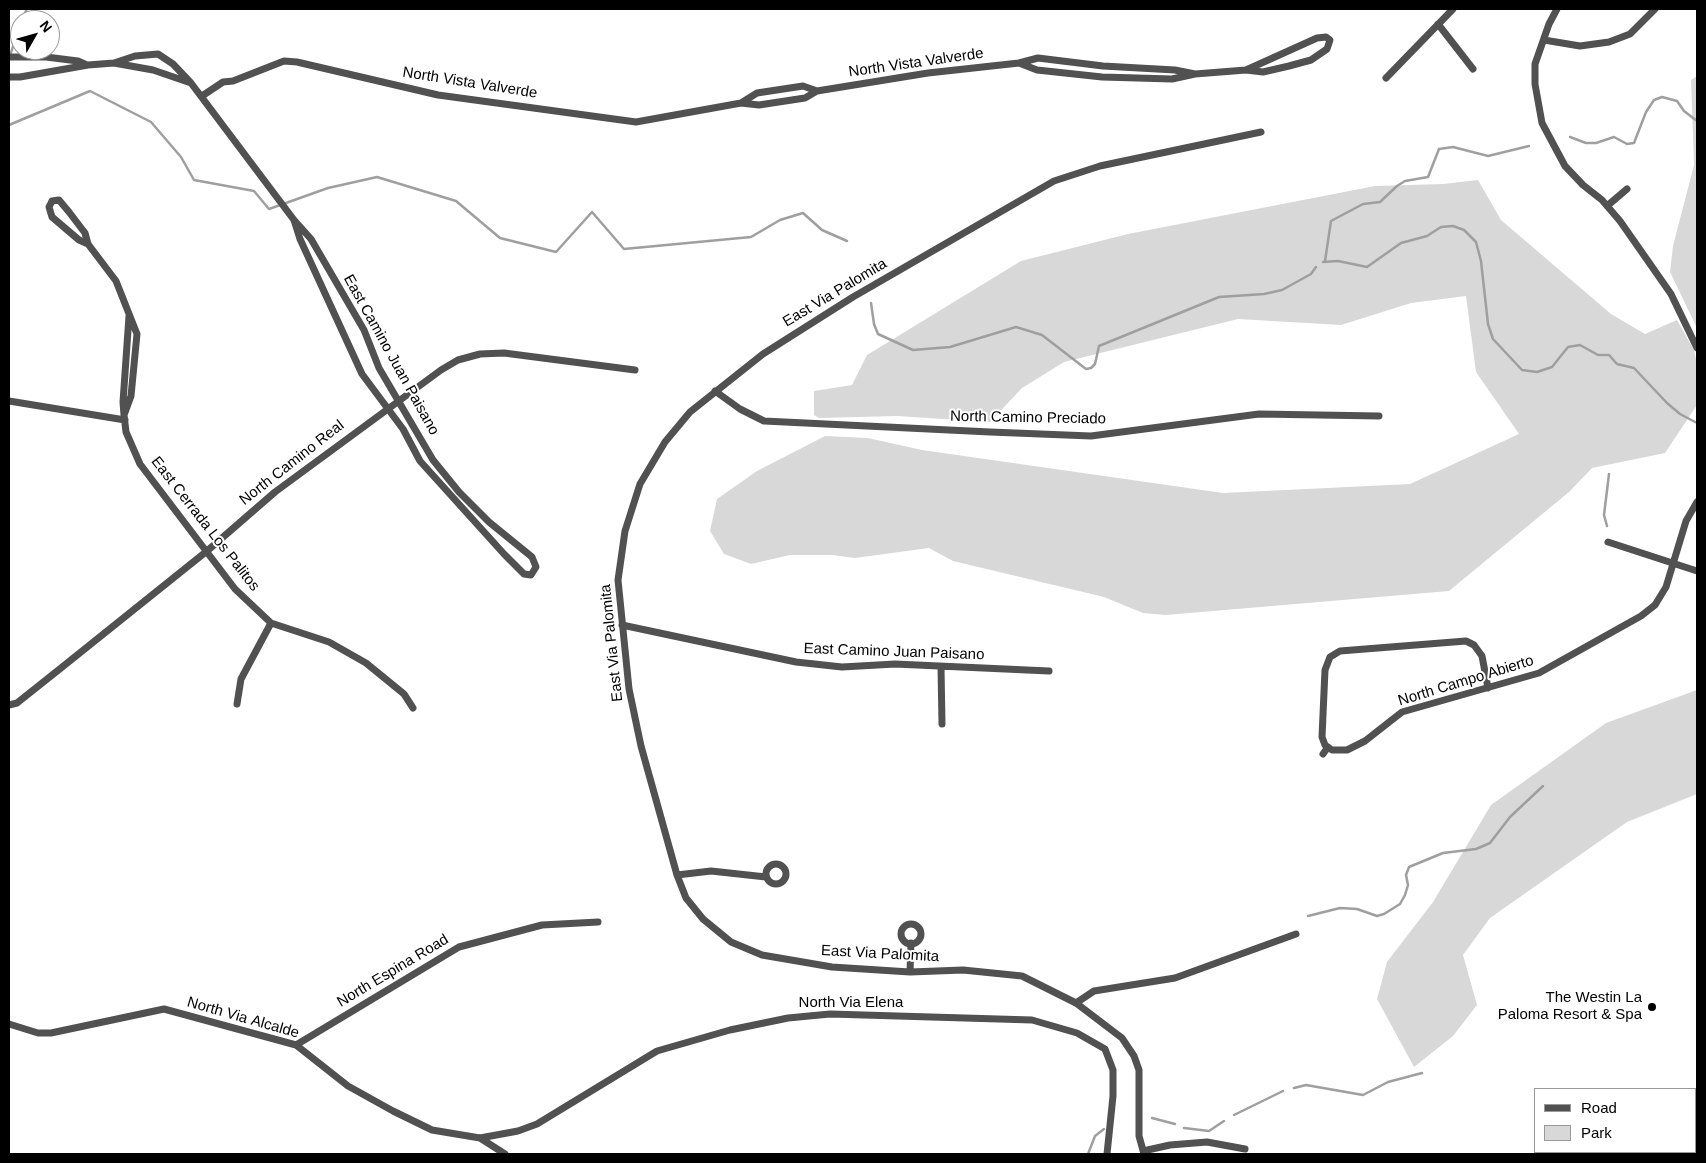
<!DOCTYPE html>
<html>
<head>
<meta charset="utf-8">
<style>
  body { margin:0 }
  #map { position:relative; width:1706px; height:1163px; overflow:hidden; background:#fff; font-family:Arial,sans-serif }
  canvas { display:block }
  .frame { position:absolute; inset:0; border:10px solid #000; pointer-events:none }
  .legend { position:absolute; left:1534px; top:1088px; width:162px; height:65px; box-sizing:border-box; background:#fff; border:1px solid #999; margin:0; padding:6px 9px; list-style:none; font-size:15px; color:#000 }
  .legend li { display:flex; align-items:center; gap:10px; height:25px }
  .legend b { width:25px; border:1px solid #999 }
  .north { position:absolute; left:10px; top:10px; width:50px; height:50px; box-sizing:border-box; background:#fff; border:1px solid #999; border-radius:50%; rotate:52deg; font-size:14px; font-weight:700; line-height:20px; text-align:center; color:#000 }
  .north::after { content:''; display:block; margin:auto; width:18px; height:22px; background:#000; clip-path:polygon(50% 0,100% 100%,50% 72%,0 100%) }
</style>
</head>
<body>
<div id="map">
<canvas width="1706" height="1163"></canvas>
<div class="frame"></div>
<ul class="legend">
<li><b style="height:6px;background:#515151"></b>Road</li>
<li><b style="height:14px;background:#d8d8d8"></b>Park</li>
</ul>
<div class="north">N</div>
</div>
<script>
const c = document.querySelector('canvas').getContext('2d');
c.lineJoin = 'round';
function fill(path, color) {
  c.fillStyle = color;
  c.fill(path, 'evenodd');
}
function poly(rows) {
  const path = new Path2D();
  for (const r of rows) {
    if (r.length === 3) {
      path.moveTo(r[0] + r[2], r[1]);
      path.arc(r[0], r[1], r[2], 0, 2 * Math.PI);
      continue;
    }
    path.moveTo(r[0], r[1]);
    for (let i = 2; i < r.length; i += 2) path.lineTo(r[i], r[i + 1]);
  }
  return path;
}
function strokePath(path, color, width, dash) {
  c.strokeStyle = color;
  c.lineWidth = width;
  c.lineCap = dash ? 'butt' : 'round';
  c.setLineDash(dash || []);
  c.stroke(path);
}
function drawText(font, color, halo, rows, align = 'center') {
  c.font = font + ' Arial,sans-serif';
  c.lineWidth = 4;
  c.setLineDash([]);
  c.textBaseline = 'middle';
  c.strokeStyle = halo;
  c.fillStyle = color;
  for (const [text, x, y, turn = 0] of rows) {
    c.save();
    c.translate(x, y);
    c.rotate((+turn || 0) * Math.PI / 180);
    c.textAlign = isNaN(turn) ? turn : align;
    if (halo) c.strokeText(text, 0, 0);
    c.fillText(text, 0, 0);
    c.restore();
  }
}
fill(poly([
  [1697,76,1697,328,1670,272,1673,246,1694,165,1691,80],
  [1478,180,1501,220,1611,314,1645,334,1677,320,1694,350,1697,364,1697,405,1665,453,1592,468,1569,492,1449,591,1166,615,1143,613,1104,597,953,561,929,548,855,558,832,555,790,555,751,564,724,554,710,531,717,499,757,471,825,436,868,438,922,450,1223,493,1410,484,1519,434,1476,372,1466,296,1411,303,1341,325,1238,319,1064,362,1022,388,990,422,897,416,819,418,814,415,814,391,852,385,867,355,1021,261,1128,234,1375,186,1443,184],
  [1697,690,1697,794,1627,822,1490,918,1463,955,1477,1005,1453,1036,1414,1067,1377,999,1387,962,1433,902,1491,805,1606,723]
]), '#d8d8d8');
strokePath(poly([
  [21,20,27,9],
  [10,56,20,24],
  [9,125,90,91,151,122,181,157,194,180,254,191,269,209,328,188,377,177,456,201,500,238,556,252,592,212,624,249,751,237,780,220,803,213,822,230,847,241],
  [1570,137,1586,143,1596,143,1614,137,1627,144,1634,143,1646,112,1654,100,1662,97,1677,101,1684,111,1697,121],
  [1325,261,1331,221,1363,204,1380,202,1397,186,1405,181,1428,177,1439,149,1453,147,1488,156,1529,146],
  [1323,262,1338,261,1367,267,1401,243,1427,236,1441,227,1453,226,1464,230,1476,242,1481,261,1488,324,1493,339,1522,370,1537,372,1552,367,1568,347,1580,345,1598,355,1609,355,1617,364,1634,368,1667,403,1680,414,1697,423],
  [871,303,874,324,878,334,913,350,950,347,1016,327,1042,335,1086,369,1091,368,1095,364,1099,346,1219,297,1264,294,1282,290,1311,274,1316,267],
  [1607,526,1604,515,1609,474],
  [1308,916,1340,908,1357,909,1377,916,1384,914,1400,904,1405,895,1408,885,1406,875,1409,867,1443,853,1476,849,1490,843,1510,817,1543,786],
  [1294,1088,1306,1085,1363,1095,1388,1082,1422,1073],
  [1234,1115,1283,1091],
  [1152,1118,1175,1124],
  [1184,1128,1209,1131,1224,1121],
  [1088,1154,1095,1136,1104,1129]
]), '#9f9f9f', 2.5);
strokePath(poly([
  [1557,9,1549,24,1535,64,1535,84,1542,123,1565,166,1583,185,1602,200,1620,221,1671,294,1697,348],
  [1438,24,1473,69],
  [1544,40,1580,46,1609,42,1630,34,1655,9],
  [9,57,46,57,78,61,87,65],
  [1019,63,1037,70,1102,77,1172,79,1195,74,1246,70,1263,72,1289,66,1311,60,1327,49,1330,40,1326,37,1317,38,1246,70],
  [9,77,20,77,88,65,114,63,153,70,191,83,173,64,158,54,135,56,114,63],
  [1386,78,1453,9],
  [191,83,294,220,311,239,364,330,379,368,433,460,459,492,489,522,532,557,536,567,531,575,524,574,504,554,420,461,403,429,362,374,300,239,294,220],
  [202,96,223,82,233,81,284,61,297,62,438,95,636,122,741,103,759,105,805,98,817,91,928,73,1019,63,1038,58,1103,66,1175,70,1195,74],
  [741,103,757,93,803,86,817,91],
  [1607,206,1627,189],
  [88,244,79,240,52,217,49,207,52,201,59,200,69,212,85,233,88,244,116,281,137,334,131,396,124,415,123,402,129,316],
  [715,391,740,409,764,421,990,432,1091,436,1259,414,1379,416],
  [9,401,125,420],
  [124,415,126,432,140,464,235,589,271,623,329,642,366,663,404,694,413,708],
  [1608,542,1697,571],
  [622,625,796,662,842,667,895,664,1049,671],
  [941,667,942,724],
  [1488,688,1482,656,1474,645,1466,641,1340,651,1330,657,1325,670,1322,737,1325,745,1332,750,1347,750,1365,741,1402,712,1539,673,1641,616,1655,605,1666,587,1686,521,1697,502],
  [237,704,241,679,271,623],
  [9,705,17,703,61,668,207,551,275,492,441,370,458,360,480,354,504,353,635,370],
  [1323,754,1328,747],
  [776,874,10],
  [677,875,711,871,766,877],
  [911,934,10],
  [910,972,911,943],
  [1076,1003,1094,991,1175,978,1296,934],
  [9,1024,38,1033,51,1033,164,1009,296,1045,348,1086,393,1111,432,1130,480,1138,518,1131,537,1124,657,1051,730,1030,788,1018,830,1014,1032,1020,1077,1033,1105,1049,1113,1070,1113,1096,1107,1154],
  [296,1045,459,947,542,925,598,922],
  [480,1138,505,1154],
  [1143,1151,1170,1145,1207,1142,1245,1149],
  [1144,1154,1139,1136,1139,1070,1134,1056,1122,1038,1076,1003,1022,976,963,970,910,972,832,967,762,955,731,942,703,919,686,898,677,875,641,746,629,689,618,580,625,531,640,484,665,442,690,412,763,354,853,297,1054,181,1100,166,1261,132]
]), '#515151', 7);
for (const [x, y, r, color] of [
  [1652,1007,5,"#000"]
]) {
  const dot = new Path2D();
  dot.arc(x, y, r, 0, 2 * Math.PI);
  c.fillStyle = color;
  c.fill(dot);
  strokePath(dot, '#fff', 2);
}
drawText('15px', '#000', '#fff', [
  ["North Vista Valverde",916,63,-8],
  ["North Vista Valverde",470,83,9],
  ["East Via Palomita",835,293,-31],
  ["East Camino Juan Paisano",391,355,61],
  ["North Camino Preciado",1028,418,1],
  ["North Camino Real",292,463,-38],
  ["East Cerrada Los Palitos",205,524,52],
  ["East Via Palomita",612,643,-96],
  ["East Camino Juan Paisano",894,652,2],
  ["North Campo Abierto",1466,681,-17],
  ["East Via Palomita",880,954,3],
  ["North Espina Road",393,971,-31],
  ["North Via Elena",851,1003],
  ["North Via Alcalde",243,1018,16]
]);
drawText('15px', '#000', '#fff', [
  ["The Westin La",1642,998],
  ["Paloma Resort & Spa",1642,1015]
], 'right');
</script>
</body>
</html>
